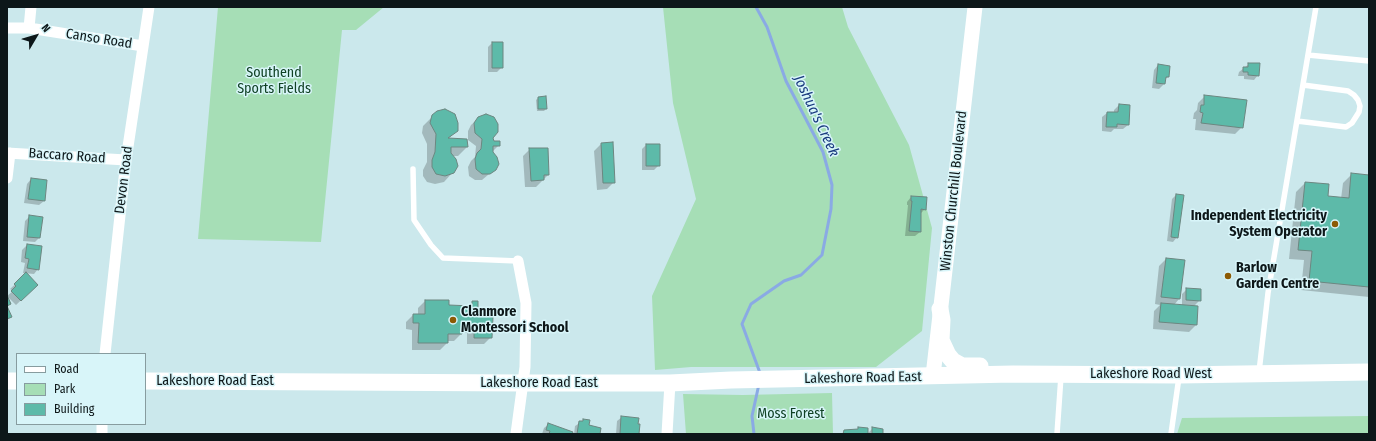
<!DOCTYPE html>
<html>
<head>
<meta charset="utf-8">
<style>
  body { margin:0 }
  #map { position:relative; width:1376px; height:441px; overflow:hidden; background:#cbe8ec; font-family:"Fira Sans Condensed",sans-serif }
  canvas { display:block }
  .frame { position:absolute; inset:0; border:8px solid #0d1719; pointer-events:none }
  .legend { position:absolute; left:16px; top:353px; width:130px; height:72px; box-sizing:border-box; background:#d8f5f9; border:1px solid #879c9f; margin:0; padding:5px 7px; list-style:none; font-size:12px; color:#0d1719 }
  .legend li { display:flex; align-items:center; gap:8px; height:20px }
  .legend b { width:20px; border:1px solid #879c9f }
  .north { position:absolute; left:16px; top:16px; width:40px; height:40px; -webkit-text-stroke:3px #d8f5f9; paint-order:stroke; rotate:52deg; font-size:11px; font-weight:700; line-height:16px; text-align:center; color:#0d1719 }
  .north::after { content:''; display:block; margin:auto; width:14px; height:18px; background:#0d1719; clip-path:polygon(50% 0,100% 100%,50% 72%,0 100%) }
</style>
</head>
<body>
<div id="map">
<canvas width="1376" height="441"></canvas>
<div class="frame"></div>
<ul class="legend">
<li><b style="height:5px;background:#fff"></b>Road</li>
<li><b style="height:11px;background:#a6deb6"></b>Park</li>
<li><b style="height:11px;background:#5dbaa9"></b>Building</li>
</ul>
<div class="north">N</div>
</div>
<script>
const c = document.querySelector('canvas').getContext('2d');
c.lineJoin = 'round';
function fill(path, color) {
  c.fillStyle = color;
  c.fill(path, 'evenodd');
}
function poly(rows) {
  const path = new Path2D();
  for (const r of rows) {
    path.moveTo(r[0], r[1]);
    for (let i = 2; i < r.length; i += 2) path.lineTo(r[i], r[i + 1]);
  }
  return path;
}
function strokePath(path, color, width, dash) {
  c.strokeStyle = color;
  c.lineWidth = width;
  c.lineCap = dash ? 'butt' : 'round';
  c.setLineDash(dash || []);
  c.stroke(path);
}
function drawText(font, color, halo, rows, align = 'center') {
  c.font = font + ' "Fira Sans Condensed",sans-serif';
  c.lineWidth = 3;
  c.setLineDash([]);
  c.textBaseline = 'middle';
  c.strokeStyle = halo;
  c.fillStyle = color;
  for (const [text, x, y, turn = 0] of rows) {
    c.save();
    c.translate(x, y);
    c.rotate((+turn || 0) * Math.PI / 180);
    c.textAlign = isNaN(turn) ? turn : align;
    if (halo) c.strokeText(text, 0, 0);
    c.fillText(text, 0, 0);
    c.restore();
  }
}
fill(poly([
  [218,7,384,7,356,30,342,30,321,242,198,239],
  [663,7,842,7,848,27,909,145,932,228,922,331,876,367,691,367,655,370,652,296,696,199,673,103],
  [832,393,833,434,686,434,683,394,743,395],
  [1369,416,1369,434,1177,434,1182,418]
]), '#a6deb6');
fill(poly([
  [492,43,502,67,497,72,488,72,488,47],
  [1249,64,1258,75,1254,80,1244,79,1244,76,1238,76,1239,72],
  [1158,65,1168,77,1164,80,1164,84,1159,89,1152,88,1154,70],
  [1205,96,1242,127,1235,134,1195,130,1196,119,1193,119,1194,113,1197,110,1198,103],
  [538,98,546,109,544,111,537,111,536,100],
  [1119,105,1128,125,1123,129,1114,129,1111,132,1102,131,1102,117,1107,113,1114,113,1114,110],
  [433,116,457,130,448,139,467,147,458,156,453,156,453,172,444,182,435,184,427,182,423,176,423,170,427,162,427,144,422,133,423,126],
  [479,118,492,138,493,143,499,145,492,152,495,169,482,180,475,180,469,176,468,167,471,161,475,157,476,146,468,140,468,131,471,125],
  [601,144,614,182,607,189,597,190,594,151],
  [646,145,659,165,654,170,642,170,642,149],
  [530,149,548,175,536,187,525,187,523,156],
  [1352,174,1369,176,1369,297,1301,290,1304,260,1289,259,1296,192,1305,183,1327,197,1341,199,1343,183],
  [31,179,44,201,39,205,24,203,27,184],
  [1176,195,1177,237,1173,242,1167,241,1172,199],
  [911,197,925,209,920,214,920,232,915,236,905,236,908,205,907,205,907,202],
  [30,216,39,238,35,242,23,241,25,221],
  [27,245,38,269,34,274,23,273,25,263,21,262,22,250],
  [1166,259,1183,261,1179,299,1174,305,1182,305,1182,294,1187,289,1200,300,1194,306,1197,307,1196,325,1189,332,1153,329,1154,311,1160,305,1155,304,1159,266],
  [26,274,37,285,16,305,7,296,13,291,10,289],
  [425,301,448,306,468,307,473,302,491,337,484,344,467,344,467,333,462,333,454,341,447,341,447,343,440,350,412,350,412,330,406,329,406,322,413,315,418,315,418,308],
  [622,417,637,425,638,434,616,434,617,421],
  [584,420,599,434,574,434,575,426],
  [549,424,571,434,542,434,544,428],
  [873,428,882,434,867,434]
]), '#0003');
strokePath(poly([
  [756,7,767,27,786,81,823,152,832,185,831,209,822,255,801,275,784,281,751,304,742,324,760,373],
  [754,434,752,416,759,384]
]), '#8aaae4', 3);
const building = poly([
  [492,42,503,42,503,68,492,68,492,42],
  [1248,63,1260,63,1259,76,1248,75,1248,72,1243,72,1243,67,1248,67,1248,63],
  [1158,64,1170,66,1169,77,1166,77,1165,84,1156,83,1158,64],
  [1204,95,1247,100,1243,128,1201,123,1203,113,1200,112,1201,105,1204,105,1204,95],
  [546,96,547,109,538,109,538,97,546,96],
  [1119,104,1130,105,1129,125,1117,124,1117,127,1106,127,1107,112,1118,112,1119,104],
  [445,109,455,114,458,123,458,131,448,138,467,139,468,147,451,147,451,153,456,159,458,166,454,173,445,176,436,174,432,167,432,160,435,152,436,134,430,123,432,115,437,111,445,109],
  [486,114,494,117,498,124,498,132,493,138,494,141,500,141,500,146,493,146,493,152,497,157,499,164,496,170,490,174,482,174,476,169,475,159,477,153,481,149,482,139,475,133,474,123,478,117,486,114],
  [613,142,615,183,603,183,601,143,613,142],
  [646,144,660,144,660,166,646,166,646,144],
  [529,148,548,148,549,175,544,175,544,180,531,181,529,148],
  [1351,173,1369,175,1369,287,1309,281,1312,251,1298,250,1305,182,1329,184,1328,196,1349,198,1351,173],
  [31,178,47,180,45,201,28,199,31,178],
  [1176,194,1184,195,1178,238,1171,237,1176,194],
  [911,196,927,197,926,210,921,209,921,232,909,231,912,201,911,201,911,196],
  [29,215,43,217,40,238,27,237,29,215],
  [27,244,42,246,39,270,27,268,29,259,25,258,27,244],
  [1166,258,1185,260,1180,299,1161,297,1166,258],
  [26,272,38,285,21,301,11,291,16,286,14,284,26,272],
  [1186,288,1201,289,1201,301,1186,300,1186,288],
  [7,295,11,304,7,306,12,317,7,319,7,295],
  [425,300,449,300,449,305,472,306,472,301,478,301,478,309,490,309,490,317,493,317,492,338,474,338,474,327,462,327,462,334,448,334,448,343,418,343,419,323,413,323,413,314,425,314,425,300],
  [1161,303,1198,306,1197,325,1159,322,1161,303],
  [621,416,639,418,638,424,640,424,639,434,620,434,621,416],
  [583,419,590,420,589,425,601,428,600,434,577,434,579,421,583,421,583,419],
  [548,423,573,432,572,434,549,434,550,431,546,430,548,423],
  [858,427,868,428,868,434,843,434,844,430,858,429,858,427],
  [872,427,883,429,883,434,872,434,872,427]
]);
fill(building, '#5dbaa9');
strokePath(building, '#6c8680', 1);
strokePath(poly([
  [1308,55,1369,61],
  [1297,121,1346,127,1352,123,1359,112,1360,106,1358,100,1354,95,1348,91,1303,85],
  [413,169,414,220,431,245,443,258,518,261],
  [1259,372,1268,293,1316,7],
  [1057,434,1061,376],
  [1171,434,1179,377]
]), '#fff', 5.5);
strokePath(poly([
  [7,28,29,28,143,46],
  [29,28,31,7],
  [7,153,126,160],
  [7,178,10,153],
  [105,354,126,160,149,7],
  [102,424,102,434],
  [516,434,525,367,526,303,518,261],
  [667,434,670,383]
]), '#fff', 11);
strokePath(poly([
  [933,376,975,7]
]), '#fff', 15);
strokePath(poly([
  [940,309,942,320,941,340,948,355,953,361,962,366,980,366],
  [7,381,17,381],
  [145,381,524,383,670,383,731,380,1013,374,1179,375,1369,372]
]), '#fff', 17);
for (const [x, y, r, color] of [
  [1335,224,4,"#8c5a04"],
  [1228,276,4,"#8c5a04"],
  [453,320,4,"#8c5a04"]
]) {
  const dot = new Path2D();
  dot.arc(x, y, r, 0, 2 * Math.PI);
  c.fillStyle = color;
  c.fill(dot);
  strokePath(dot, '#d8f5f9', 1.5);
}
drawText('14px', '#0d1719', '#d8f5f9', [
  ["Canso Road",99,39,9],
  ["Baccaro Road",67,156,4],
  ["Devon Road",124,180,-83],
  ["Winston Churchill Boulevard",954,191,-84],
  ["Lakeshore Road West",1151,374],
  ["Lakeshore Road East",863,378,-1],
  ["Lakeshore Road East",215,381],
  ["Lakeshore Road East",539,383]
]);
drawText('14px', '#104124', '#d8f5f9', [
  ["Southend",274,73],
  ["Sports Fields",274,89],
  ["Moss Forest",791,414]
]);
drawText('bold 14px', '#0d1719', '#d8f5f9', [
  ["Independent Electricity",1327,216,"right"],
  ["System Operator",1327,232,"right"],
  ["Barlow",1236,268],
  ["Garden Centre",1236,284],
  ["Clanmore",461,312],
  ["Montessori School",461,328]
], 'left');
drawText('italic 15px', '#183a7e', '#d8f5f9', [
  ["Joshua's Creek",816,116,65]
]);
</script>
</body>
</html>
